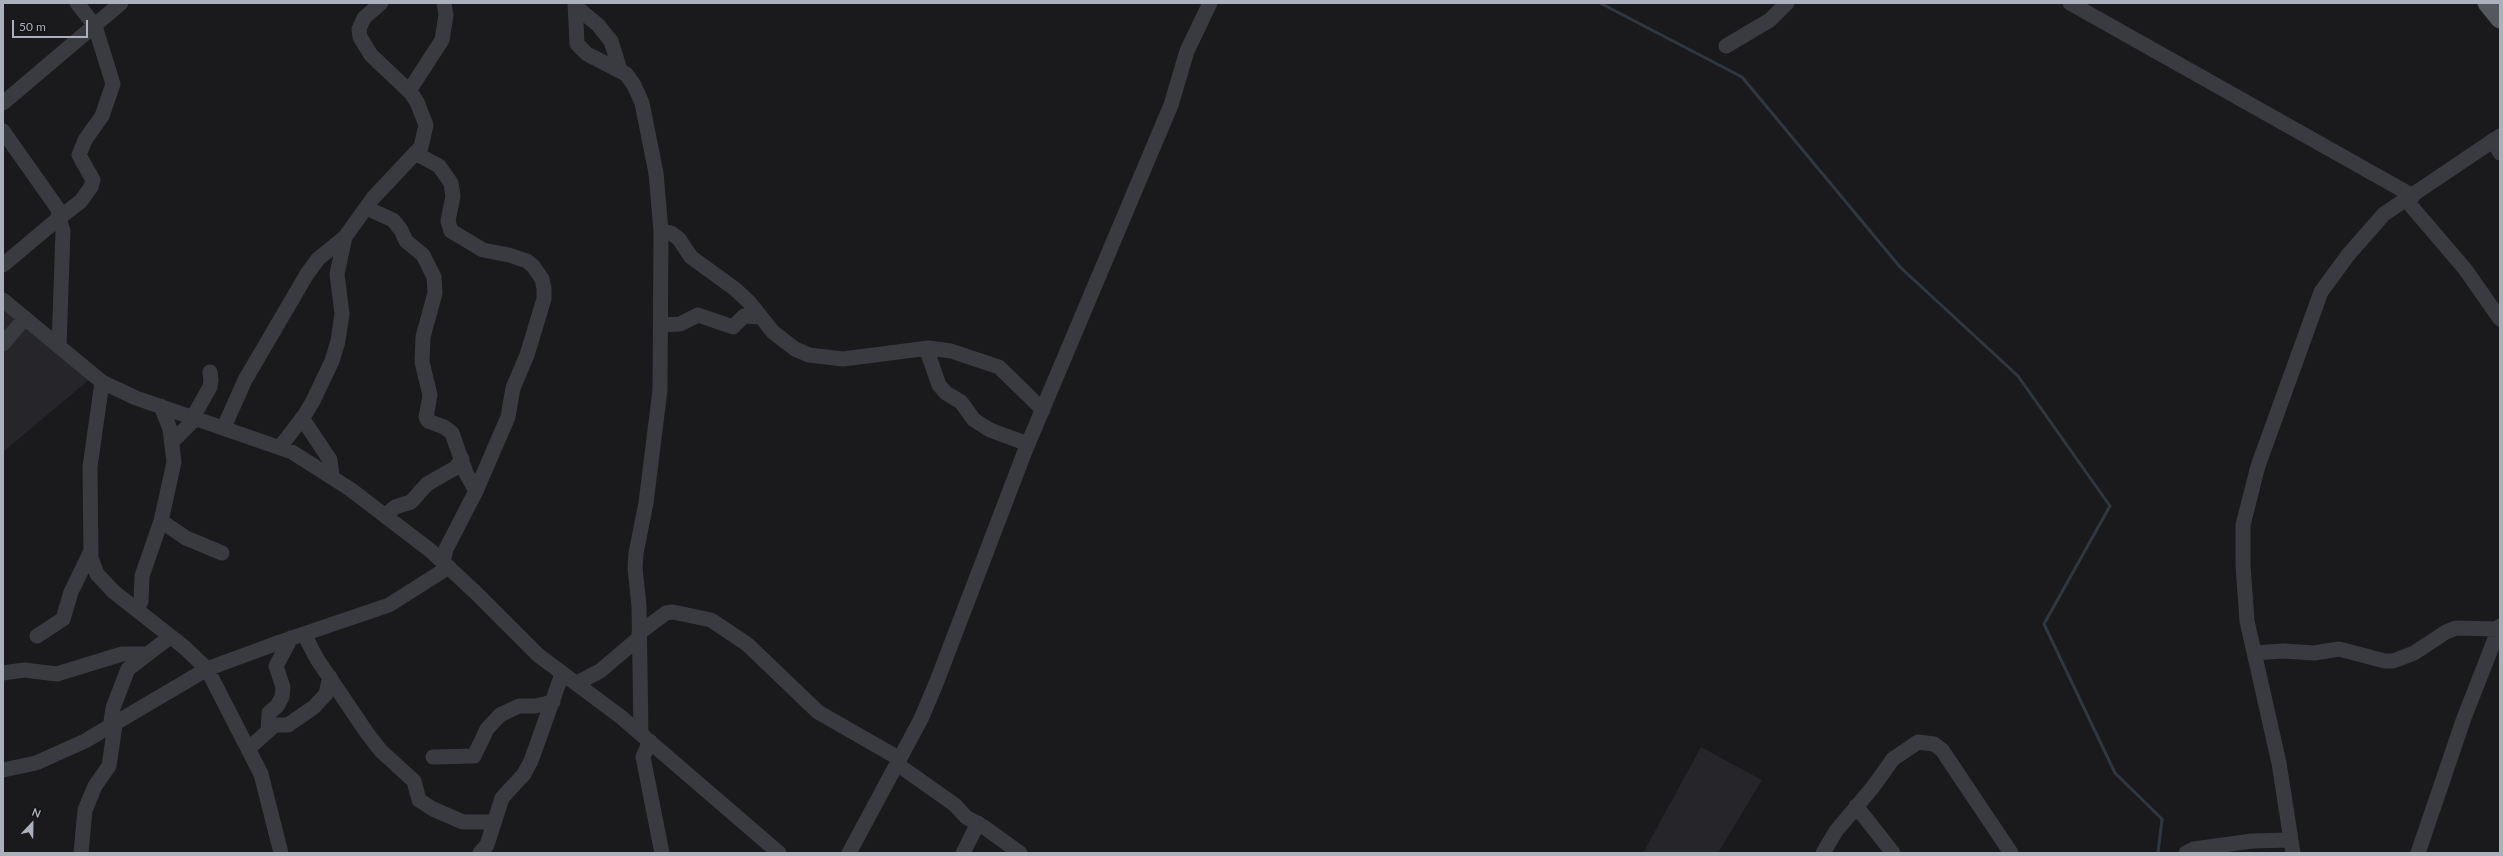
<!DOCTYPE html>
<html>
<head>
<meta charset="utf-8">
<style>
  body { margin:0 }
  #map { position:relative; width:2503px; height:856px; overflow:hidden; background:#1a191c; font-family:Lato,sans-serif }
  canvas { display:block }
  .frame { position:absolute; inset:0; border:4px solid #acb0bc; pointer-events:none }
  .north { position:absolute; left:12px; top:804px; width:40px; height:40px; -webkit-text-stroke:3px #151417; paint-order:stroke; rotate:22deg; font-size:11px; font-weight:700; line-height:16px; text-align:center; color:#acb0bc }
  .north::after { content:''; display:block; margin:auto; width:14px; height:18px; background:#acb0bc; clip-path:polygon(50% 0,100% 100%,50% 72%,0 100%) }
  .scale { position:absolute; left:12px; top:20px; width:76px; height:18px; box-sizing:border-box; border:2px solid #acb0bc; border-top:0; padding-left:5px; font-size:12px; line-height:14px; white-space:nowrap; color:#acb0bc; -webkit-text-stroke:3px #151417; paint-order:stroke }
</style>
</head>
<body>
<div id="map">
<canvas width="2503" height="856"></canvas>
<div class="frame"></div>
<div class="north">N</div>
<div class="scale">50 m</div>
</div>
<script>
const c = document.querySelector('canvas').getContext('2d');
c.lineJoin = 'round';
function fill(path, color) {
  c.fillStyle = color;
  c.fill(path, 'evenodd');
}
function poly(rows) {
  const path = new Path2D();
  for (const r of rows) {
    path.moveTo(r[0], r[1]);
    for (let i = 2; i < r.length; i += 2) path.lineTo(r[i], r[i + 1]);
  }
  return path;
}
function strokePath(path, color, width, dash) {
  c.strokeStyle = color;
  c.lineWidth = width;
  c.lineCap = dash ? 'butt' : 'round';
  c.setLineDash(dash || []);
  c.stroke(path);
}
fill(poly([
  [3,301,90,379,3,452],
  [1701,747,1762,780,1718,853,1643,853]
]), '#262529');
strokePath(poly([
  [1600,3,1742,77,1900,267,2018,376,2110,506,2044,624,2115,773,2162,819,2158,853]
]), '#2f3841', 3);
strokePath(poly([
  [575,3,577,44,587,54,626,74,634,85,642,103,656,173,661,231,660,390,646,503,636,553,635,568,639,606,641,734],
  [2070,3,2413,196],
  [575,6,598,25,611,41,620,70],
  [1726,46,1770,20,1787,3],
  [409,91,442,40,446,15,444,3],
  [3,103,121,3],
  [3,131,58,209,59,218,3,265],
  [2493,140,2500,153],
  [415,153,439,166,451,183,453,196,448,221,451,231,483,250,509,255,527,261,533,266,542,279,544,288,544,299,527,355,513,388,508,417,476,491,446,549,443,562],
  [2406,200,2465,269,2500,319],
  [366,208,393,220,401,230,406,241,423,255,434,277,435,293,423,337,422,362,430,395,426,417,428,421,444,427,452,433,466,473,476,491],
  [661,231,671,233,679,239,691,257,735,289,749,302,773,332,795,349,809,355,843,359,929,348,951,351,999,367,1043,410],
  [3,300,102,382,136,398,292,452,350,489,431,551,475,592,538,655,621,717,779,853],
  [661,325,680,324,698,315,733,327,744,316,760,317],
  [3,344,25,318],
  [59,347,63,231,59,218,81,201,91,187,93,180,79,155,85,140,102,116,113,84,95,26,77,3],
  [926,348,939,385,946,393,961,402,974,420,990,430,1028,444],
  [102,382,90,467,91,558,97,574,114,592,184,647,207,669,261,774,281,853],
  [193,417,210,387,211,380,210,372],
  [302,418,330,460,332,476],
  [224,427,245,380,307,274,318,259,345,237,373,198,421,147,426,125,417,102,411,93,371,55,360,37,359,29,364,18,381,3],
  [172,442,196,418],
  [280,447,304,416,313,401,332,361,338,341,342,314,337,274,345,237],
  [385,516,395,507,411,502,427,484,455,468,462,459],
  [161,521,186,538,222,553],
  [137,610,141,601,142,576,161,521,174,462,170,429,161,406],
  [639,633,666,613,673,612,711,620,747,644,818,712,900,759],
  [304,634,317,659,367,733,381,751,414,781,419,800,433,809,463,822,494,822],
  [37,636,63,619,71,592,90,553],
  [2254,653,2283,651,2314,653,2339,649,2385,661,2393,661,2414,653,2446,632,2456,628,2498,629],
  [3,673,24,670,57,674,122,654,146,654],
  [577,683,600,671,639,638],
  [110,728,113,708,128,669,170,637],
  [268,731,269,713,277,706,282,697,283,687,276,666,291,638],
  [650,741,643,757,662,853],
  [248,749,275,725,288,725,314,707,326,694,330,677],
  [433,757,474,756,487,729,500,715,519,706,535,706,553,702],
  [897,764,955,805,966,817,984,827,1020,853],
  [3,770,36,763,85,741,207,669,280,642,389,605,449,567],
  [1856,806,1893,853],
  [81,853,85,810,95,786,109,766,115,725],
  [480,853,487,845,502,798,524,774,531,761,562,674],
  [849,853,921,719,937,681,1025,451,1171,105,1187,51,1210,3],
  [963,853,978,823],
  [1823,853,1836,831,1873,787,1893,759,1918,742,1934,744,1942,750,2011,853],
  [2186,853,2194,849,2252,841,2291,840],
  [2293,853,2279,763,2247,621,2243,565,2243,525,2258,466,2321,292,2348,255,2384,214,2500,136],
  [2418,853,2464,718,2500,626]
]), '#3a3b41', 15);
strokePath(poly([
  [2487,3,2500,19]
]), '#565860', 19);
</script>
</body>
</html>
